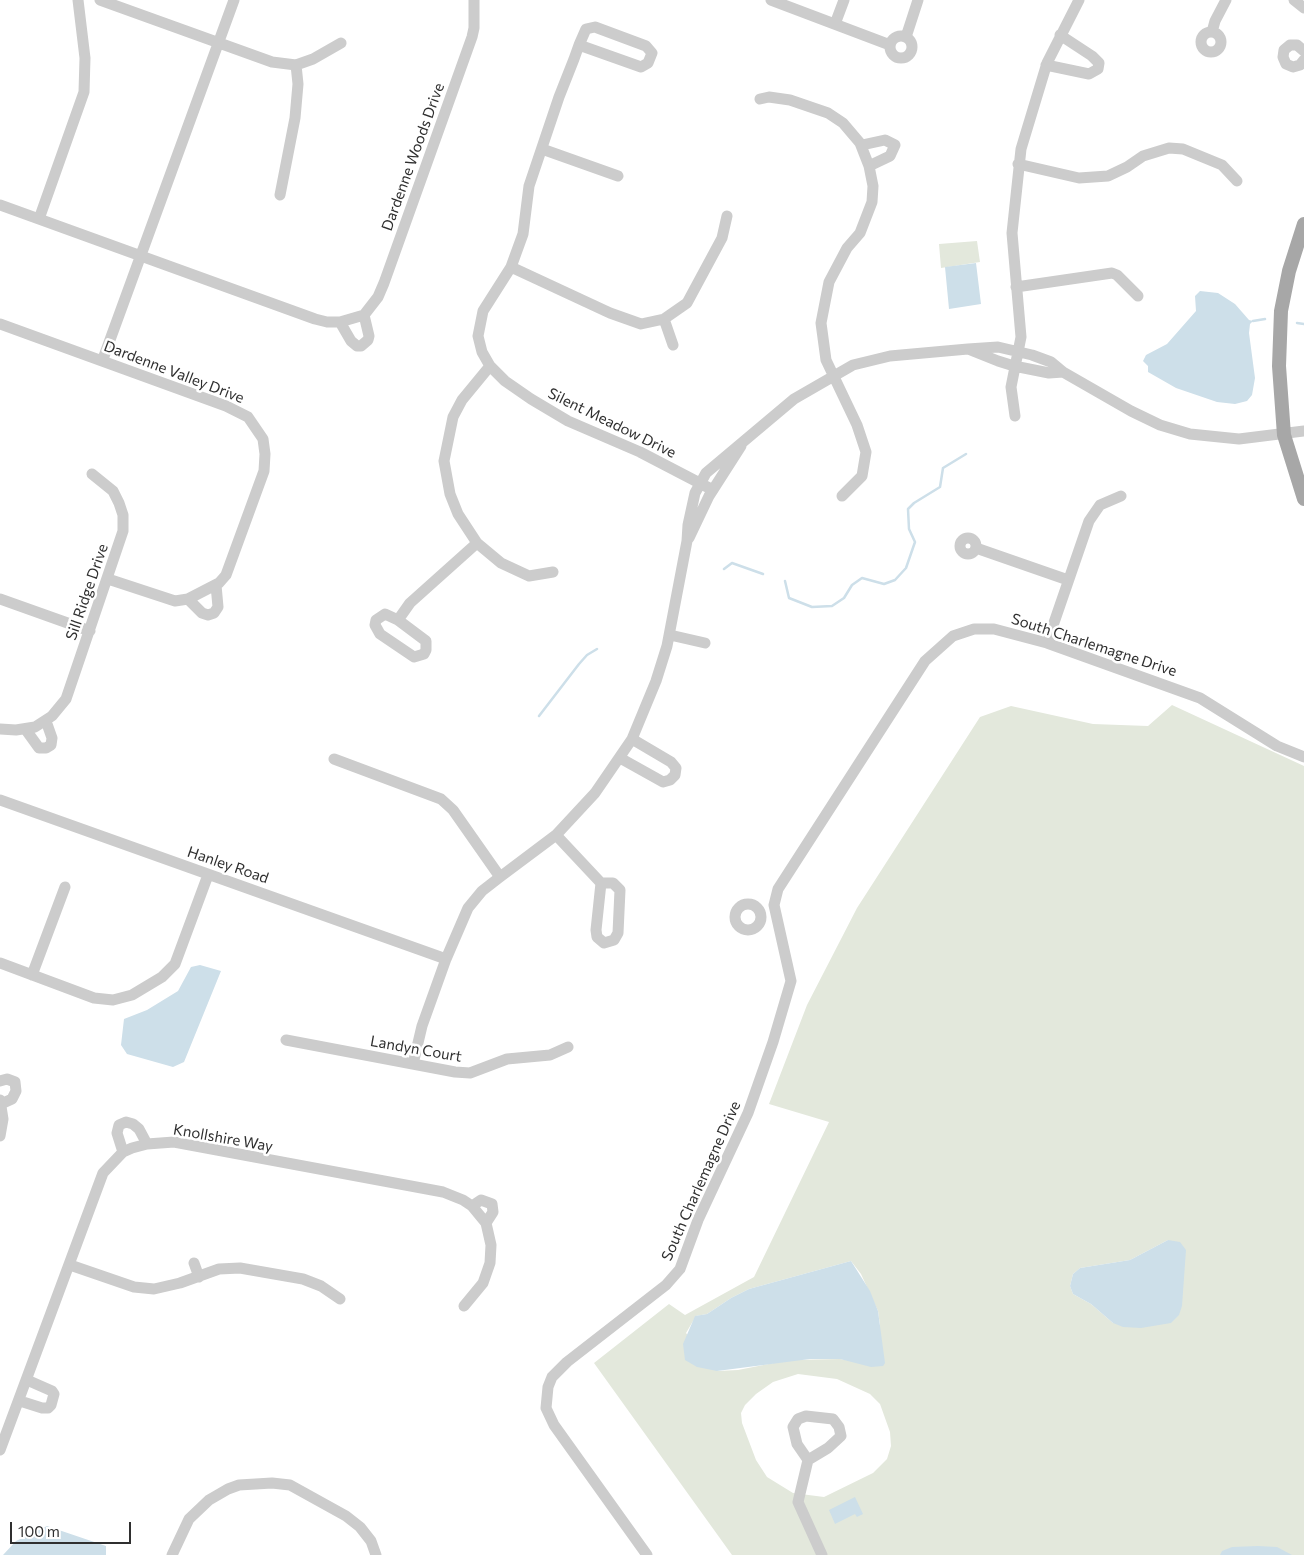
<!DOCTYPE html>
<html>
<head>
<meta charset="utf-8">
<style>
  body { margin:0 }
  #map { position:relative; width:1304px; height:1555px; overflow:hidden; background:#fff; font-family:Commissioner,sans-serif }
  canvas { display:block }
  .scale { position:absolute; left:10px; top:1522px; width:121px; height:22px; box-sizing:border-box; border:2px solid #2f2f2f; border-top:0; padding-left:6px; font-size:15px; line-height:18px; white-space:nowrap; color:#2f2f2f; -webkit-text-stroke:4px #fff; paint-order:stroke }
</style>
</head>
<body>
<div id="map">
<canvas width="1304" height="1555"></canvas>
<div class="scale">100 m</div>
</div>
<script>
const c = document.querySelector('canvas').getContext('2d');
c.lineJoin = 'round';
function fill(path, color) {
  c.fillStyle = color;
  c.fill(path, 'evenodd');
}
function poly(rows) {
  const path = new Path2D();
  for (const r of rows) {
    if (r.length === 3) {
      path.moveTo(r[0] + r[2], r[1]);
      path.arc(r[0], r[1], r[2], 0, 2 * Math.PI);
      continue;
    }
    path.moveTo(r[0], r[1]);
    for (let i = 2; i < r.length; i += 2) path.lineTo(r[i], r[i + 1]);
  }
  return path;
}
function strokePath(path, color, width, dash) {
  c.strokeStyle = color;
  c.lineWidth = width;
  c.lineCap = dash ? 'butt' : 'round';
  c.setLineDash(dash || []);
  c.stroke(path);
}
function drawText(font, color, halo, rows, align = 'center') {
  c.font = font + ' Commissioner,sans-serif';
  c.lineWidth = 5;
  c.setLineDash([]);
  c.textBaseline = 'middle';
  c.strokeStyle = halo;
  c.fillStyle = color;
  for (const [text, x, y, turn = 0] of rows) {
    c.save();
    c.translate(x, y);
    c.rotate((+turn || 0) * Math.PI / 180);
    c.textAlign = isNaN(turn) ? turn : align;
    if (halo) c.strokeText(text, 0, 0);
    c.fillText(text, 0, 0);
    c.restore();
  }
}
fill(poly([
  [977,241,980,262,941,268,939,244],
  [1172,705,1304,766,1304,1555,732,1555,594,1363,669,1304,685,1315,754,1277,829,1122,769,1104,807,1005,857,908,980,717,1011,706,1093,724,1148,726],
  [1168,1240,1182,1291,1182,1306,1113,1323,1091,1304,1073,1294,1070,1286,1073,1274,1080,1268,1130,1260],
  [851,1261,861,1274,878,1311,880,1325,852,1361,840,1359,789,1360,738,1370,717,1371,686,1333,696,1316,707,1314,731,1298,749,1289],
  [798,1374,837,1379,870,1394,880,1404,890,1432,891,1446,887,1459,873,1473,824,1497,793,1493,767,1477,756,1460,742,1423,741,1413,745,1405,756,1394,773,1382]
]), '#e3e8dc');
fill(poly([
  [976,263,981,304,949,309,945,267],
  [1200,291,1218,293,1235,304,1249,320,1253,321,1250,324,1249,333,1255,378,1252,395,1247,401,1235,404,1217,402,1176,388,1148,372,1148,366,1143,361,1146,355,1167,344,1196,311,1195,296],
  [200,965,221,971,184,1062,173,1067,127,1054,121,1045,124,1019,147,1010,178,991,191,967],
  [1168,1240,1180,1242,1186,1250,1182,1306,1179,1315,1171,1323,1141,1328,1123,1327,1113,1323,1091,1304,1073,1294,1070,1286,1073,1274,1080,1268,1130,1260],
  [851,1261,870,1291,878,1311,885,1363,883,1366,871,1367,840,1359,810,1359,717,1371,697,1367,685,1360,683,1344,695,1316,707,1314,731,1298,749,1289],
  [855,1497,863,1514,857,1517,855,1514,835,1524,829,1510],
  [47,1526,106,1546,106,1555,3,1555,16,1541],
  [1258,1546,1277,1547,1292,1555,1220,1555,1222,1551,1232,1547]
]), '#cddfe9');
strokePath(poly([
  [1253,321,1265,319],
  [1297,323,1304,324],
  [724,569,732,563,763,574],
  [785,581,789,598,812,607,832,606,844,598,852,585,862,578,884,584,895,580,906,568,915,542,909,529,908,509,914,503,940,487,943,468,966,454],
  [539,716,579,664,587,655,597,649]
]), '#cddfe9', 2.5);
strokePath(poly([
  [100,0,272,62,296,65,313,59,341,43],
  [771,0,890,45],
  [1294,0,1304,8],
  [835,24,844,0],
  [1211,42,10],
  [1212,32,1215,21,1226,0],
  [901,47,11],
  [906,37,918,0],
  [579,45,641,67,648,63,652,53,646,46,595,27,586,29,579,45,574,59,559,97,529,186,523,234,511,267,483,311,478,336,482,352,490,366,505,381,531,399,568,421,640,452,713,490],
  [1304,51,1297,45,1290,45,1284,50,1283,57,1286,64,1293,67,1300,65,1304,60],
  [1046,65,1089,74,1098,69,1099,63,1092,56,1060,35],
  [760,99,769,97,790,100,828,113,843,123,860,143,869,166,873,186,872,202,860,233,847,248,829,282,821,323,826,360,857,425,866,452,862,476,842,496],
  [862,145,885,140,895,145,890,156,869,166],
  [542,149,618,176],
  [1018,164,1079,178,1108,176,1127,167,1143,156,1169,148,1183,149,1222,165,1237,181],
  [280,195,295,118,298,84,296,65],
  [0,205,315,319,327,322,340,322,364,315,378,297,384,283,472,37,474,28,474,0],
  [39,219,84,92,85,58,78,0],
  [511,267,610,313,641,324,664,319,687,303,722,238,727,216],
  [1016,287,1112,273,1117,275,1138,296],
  [664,319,673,345],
  [340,322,351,341,357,346,361,346,368,340,369,336,364,315],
  [0,324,226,406,248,417,263,439,265,454,264,471,226,575,219,583,188,599,175,601,108,579],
  [103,359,234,0],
  [490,366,462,400,453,417,444,461,450,494,458,514,477,543,501,563,529,576,553,572],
  [1063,372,1131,411,1160,425,1190,434,1239,439,1304,431],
  [1015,416,1011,387,1021,337,1012,233,1021,149,1047,63,1079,0],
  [968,546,8],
  [689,538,709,496,741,446],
  [976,548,1068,580],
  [0,599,90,631],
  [188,599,202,613,208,615,214,613,218,607,216,585],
  [398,620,426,641,426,650,424,654,414,657,380,634,375,625,376,620,385,614,398,620,410,603,477,543],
  [670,635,705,643],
  [1047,643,1089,521,1100,505,1121,496],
  [0,729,16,730,35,727,52,716,66,699,123,531,123,515,119,503,113,491,92,474],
  [26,730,39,748,46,748,51,745,52,738,46,721],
  [620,758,663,782,670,780,675,775,676,768,671,762,632,739],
  [334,759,441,799,453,810,500,877],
  [0,800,446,959],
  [556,835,601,883,596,930,597,937,604,943,614,940,618,933,620,890,613,883,601,883],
  [748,917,13],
  [0,963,94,998,113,1000,132,995,162,977,175,964,208,875],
  [32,975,65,887],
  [286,1040,455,1072,470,1073,507,1059,550,1055,568,1047],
  [413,1064,422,1026,446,959,468,908,482,891,500,877,556,835,595,793,632,739,656,681,667,646,687,541,688,525,695,493,706,473,794,399,853,365,890,356,968,349,998,347,1032,355,1051,362,1063,372,1049,373,1014,366,998,361,968,349],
  [0,1081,7,1079,15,1082,16,1091,12,1099,1,1104],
  [0,1100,3,1119,0,1136],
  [123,1152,117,1133,119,1125,126,1122,133,1124,139,1129,147,1144],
  [472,1206,481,1200,492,1204,493,1212,486,1223],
  [194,1263,199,1277],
  [70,1265,134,1287,154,1289,180,1283,219,1269,240,1268,303,1279,321,1286,340,1299],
  [20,1401,42,1408,48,1408,51,1405,54,1394,52,1391,27,1380],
  [0,1450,103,1173,123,1152,132,1148,147,1144,174,1142,443,1192,463,1200,472,1206,486,1223,491,1245,490,1263,483,1283,464,1306],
  [808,1460,797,1444,793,1427,798,1419,806,1416,833,1419,839,1427,841,1436,828,1448,808,1460,798,1502,822,1555],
  [172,1555,189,1519,209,1500,228,1489,239,1485,272,1483,290,1485,346,1516,360,1527,371,1541,376,1555],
  [647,1555,554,1425,546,1408,548,1387,552,1377,567,1362,666,1285,680,1269,698,1220,748,1113,773,1042,791,981,774,905,778,889,925,661,953,636,974,629,994,629,1047,643,1200,698,1277,746,1304,757]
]), '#ccc', 11);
strokePath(poly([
  [1304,224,1289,271,1281,311,1279,366,1284,435,1304,499]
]), '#a7a7a7', 14);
drawText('15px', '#2f2f2f', '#fff', [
  ["Dardenne Woods Drive",413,157,-70],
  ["Dardenne Valley Drive",174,372,21],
  ["Silent Meadow Drive",612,423,26],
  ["Sill Ridge Drive",87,592,-71],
  ["South Charlemagne Drive",1094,645,18],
  ["Hanley Road",228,865,19],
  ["Landyn Court",416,1049,10],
  ["Knollshire Way",223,1138,10],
  ["South Charlemagne Drive",701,1181,-66]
]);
</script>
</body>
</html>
